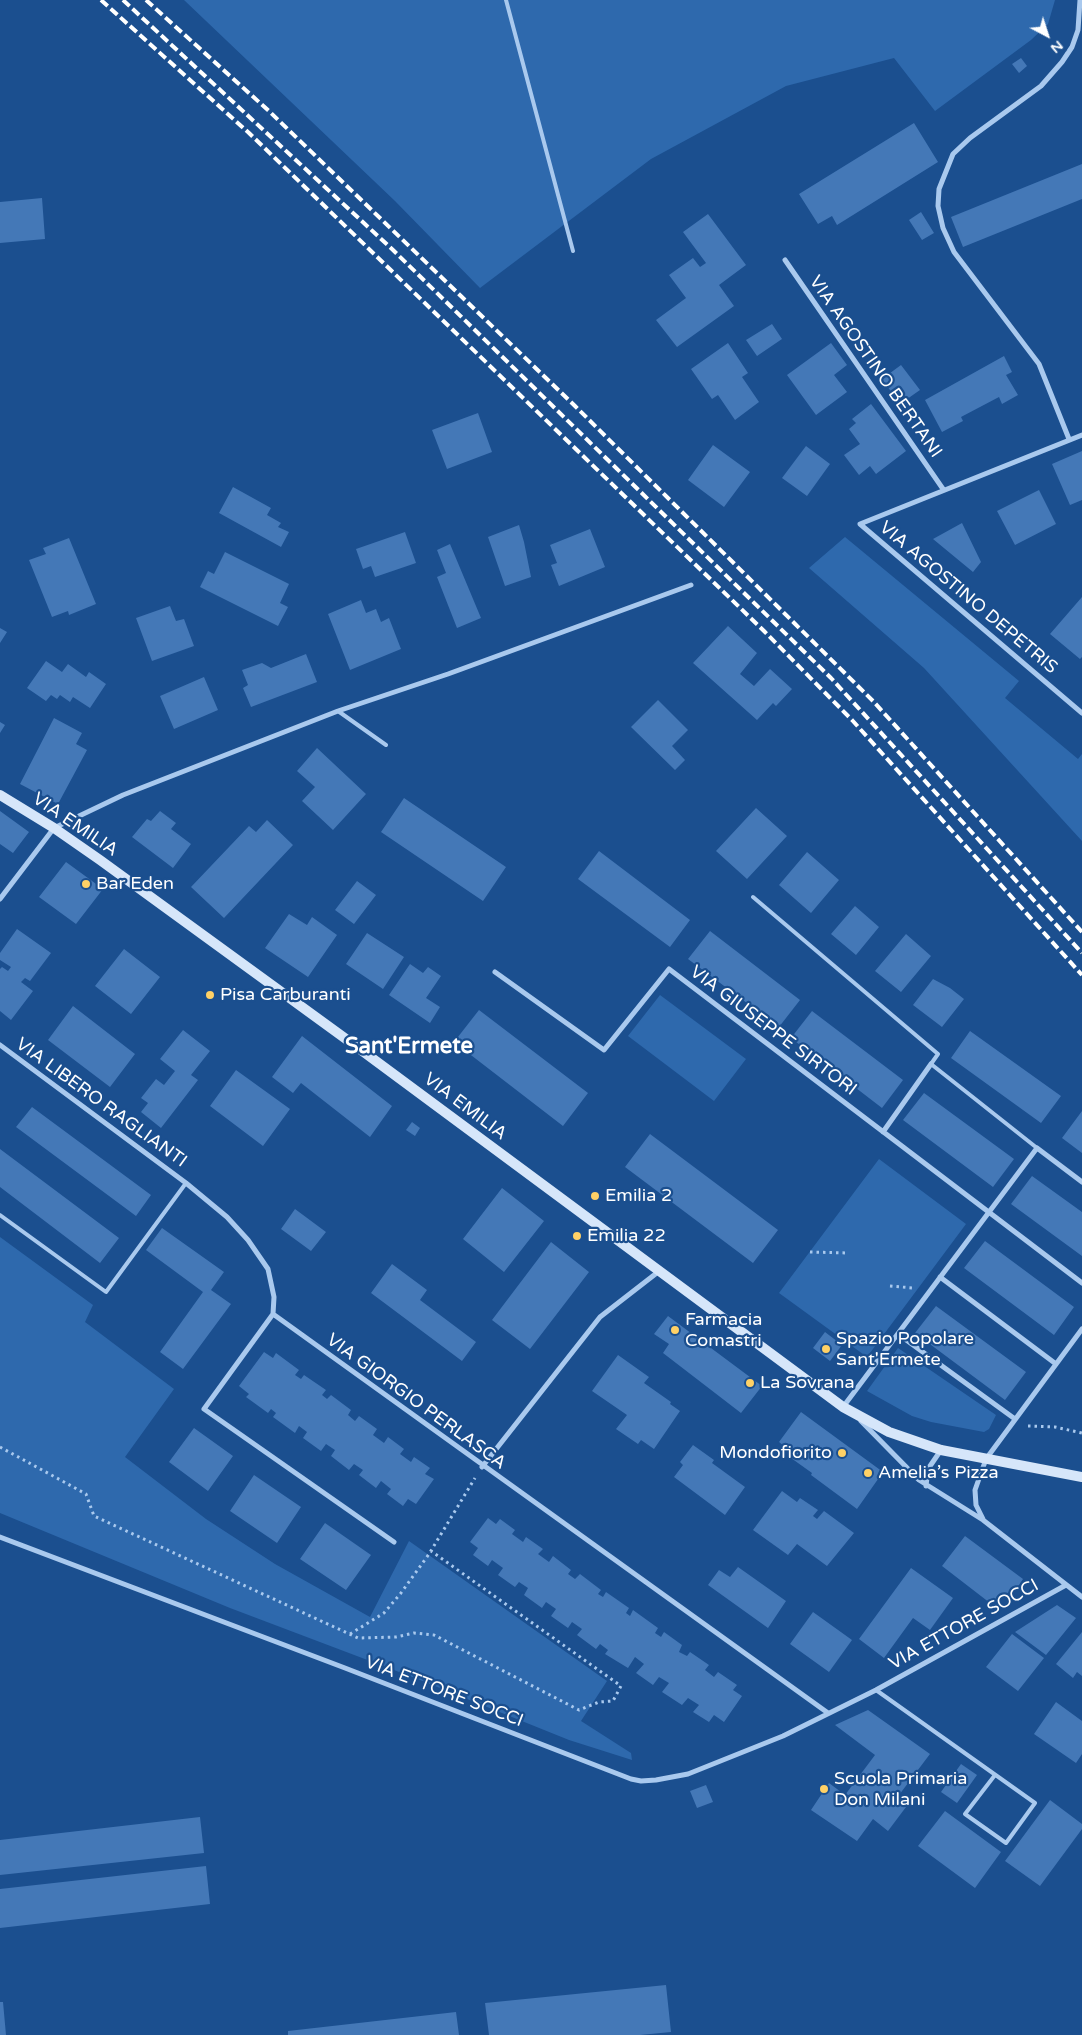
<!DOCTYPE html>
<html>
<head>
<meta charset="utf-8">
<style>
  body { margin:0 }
  #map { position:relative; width:1082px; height:2035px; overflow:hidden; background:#1b4f8f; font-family:"Varela Round",sans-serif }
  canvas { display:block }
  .north { position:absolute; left:1022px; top:10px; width:50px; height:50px; -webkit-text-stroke:4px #1b4f8f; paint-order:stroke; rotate:140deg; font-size:14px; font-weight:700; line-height:20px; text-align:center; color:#fff }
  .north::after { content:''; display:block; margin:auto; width:18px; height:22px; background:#fff; clip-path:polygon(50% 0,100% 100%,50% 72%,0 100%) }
</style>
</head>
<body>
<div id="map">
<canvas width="1082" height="2035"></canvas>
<div class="north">N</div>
</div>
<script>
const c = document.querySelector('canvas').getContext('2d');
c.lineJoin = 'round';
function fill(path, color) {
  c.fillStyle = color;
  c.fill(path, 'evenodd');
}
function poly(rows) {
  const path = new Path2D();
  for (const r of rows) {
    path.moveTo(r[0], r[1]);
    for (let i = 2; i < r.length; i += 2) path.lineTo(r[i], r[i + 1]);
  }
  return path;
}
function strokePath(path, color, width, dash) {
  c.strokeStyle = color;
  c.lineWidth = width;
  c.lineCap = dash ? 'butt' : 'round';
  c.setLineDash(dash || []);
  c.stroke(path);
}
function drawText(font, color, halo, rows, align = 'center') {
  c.font = font + ' "Varela Round",sans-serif';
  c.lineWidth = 4.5;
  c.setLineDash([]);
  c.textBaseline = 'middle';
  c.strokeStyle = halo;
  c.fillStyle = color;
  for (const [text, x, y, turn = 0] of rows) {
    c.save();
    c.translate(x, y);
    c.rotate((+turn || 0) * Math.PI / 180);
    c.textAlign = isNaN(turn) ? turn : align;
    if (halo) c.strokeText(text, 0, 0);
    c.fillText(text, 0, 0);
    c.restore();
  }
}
fill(poly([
  [184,0,1055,0,1048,24,1031,40,935,111,894,58,786,86,651,159,480,288,395,201],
  [845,537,1019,681,1005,698,1078,759,1082,754,1082,841,924,668,809,568],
  [660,995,746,1059,714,1101,628,1036],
  [879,1159,966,1224,867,1357,779,1293],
  [0,1237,93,1305,85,1322,174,1389,125,1457,206,1519,275,1564,370,1617,409,1541,607,1681,581,1721,631,1753,632,1760,569,1740,415,1678,230,1608,0,1513],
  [898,1348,996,1415,989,1429,984,1432,931,1422,912,1416,867,1391]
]), '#2e69ad');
fill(poly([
  [1021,58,1027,66,1019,73,1012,64],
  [914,123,938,162,837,225,832,216,818,224,799,194],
  [1082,164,1082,199,963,247,951,217],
  [42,198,45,239,0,243,0,202],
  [921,212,934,233,922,240,909,220],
  [708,214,746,265,719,285,734,306,677,347,656,320,686,298,669,275,693,258,700,267,706,263,683,232],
  [772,324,782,339,757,356,746,340],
  [728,343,748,373,742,377,759,402,735,420,718,395,712,399,691,369],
  [831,343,847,365,834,375,847,392,816,415,787,375],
  [1004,356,1012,372,1006,375,1018,395,1002,404,999,397,961,417,963,421,942,432,925,400],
  [901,365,920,390,900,404,882,379],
  [871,404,906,451,876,474,870,466,859,475,844,455,860,444,849,429,856,423,852,419],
  [478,413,492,452,447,469,432,430],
  [713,445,750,472,724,507,688,480],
  [806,446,830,464,807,496,782,478],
  [1082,451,1082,500,1070,505,1052,464],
  [233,487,271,508,267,515,281,523,278,527,289,532,281,547,219,513],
  [1039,490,1056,524,1015,545,997,511],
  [962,523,981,562,973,572,933,539],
  [519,525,524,542,531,577,505,586,488,537],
  [590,529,605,567,559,586,551,565,557,563,550,545],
  [405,532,416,563,375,577,371,566,363,569,356,549],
  [69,538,96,604,69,615,68,611,52,617,29,560,46,554,43,548],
  [450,544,481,618,457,628,437,577,446,573,437,550],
  [225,552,289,584,280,603,288,607,278,626,200,587,208,571,214,574],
  [1082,597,1082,657,1080,659,1050,634],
  [361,600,366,613,376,609,381,622,389,618,401,649,350,670,328,614],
  [170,606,176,621,184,619,194,646,152,661,136,618],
  [728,626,757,653,740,674,754,686,770,669,792,689,776,706,773,703,757,720,693,663],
  [0,628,7,632,0,643],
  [306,654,317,682,251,707,243,688,248,685,242,670,262,663,271,668],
  [46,661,62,672,68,664,86,677,89,672,106,684,90,708,73,697,70,702,60,695,57,699,51,695,46,701,27,688],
  [204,677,218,710,174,729,160,696],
  [658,700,688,730,672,746,685,760,675,770,631,727],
  [54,718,82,733,76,744,87,750,58,804,20,784],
  [0,722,5,725,0,733],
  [317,748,366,794,333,830,302,801,315,787,297,771],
  [404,798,506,867,483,901,381,832],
  [756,808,787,836,747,879,716,851],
  [0,811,29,832,13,853,0,844],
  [160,811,176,823,171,829,191,844,173,868,132,837,147,819,151,821],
  [267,820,293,845,224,918,191,887,249,826,256,832],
  [599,851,690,920,670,947,578,879],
  [807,852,839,880,811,913,779,885],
  [66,862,103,889,76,924,39,897],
  [357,881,376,895,354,924,335,910],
  [855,906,879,927,856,955,831,934],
  [289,914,307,925,312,917,337,935,308,977,265,948],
  [17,929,51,953,30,981,25,978,21,982,33,991,11,1020,0,1011,0,969,2,967,8,971,11,967,0,960,0,953],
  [710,931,800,1000,779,1027,688,959],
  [367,933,404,957,383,989,346,964],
  [906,934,931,956,901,992,875,971],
  [124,949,160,977,131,1014,95,986],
  [410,964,423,973,428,967,441,976,426,998,440,1007,430,1023,389,995],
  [933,979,950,988,964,999,942,1027,913,1005],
  [73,1006,135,1054,110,1087,48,1040],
  [479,1010,588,1093,563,1126,454,1042],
  [812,1011,903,1080,882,1108,791,1038],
  [183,1030,210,1051,191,1075,198,1080,161,1128,141,1112,148,1103,141,1098,156,1079,164,1085,175,1071,160,1059],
  [970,1031,1061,1096,1041,1123,951,1058],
  [302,1036,392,1106,370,1137,301,1083,293,1093,272,1077],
  [236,1070,290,1109,263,1146,210,1106],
  [924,1093,1014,1159,993,1187,903,1120],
  [32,1107,151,1195,136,1216,16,1127],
  [1082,1111,1082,1153,1062,1138],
  [412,1122,420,1128,415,1136,406,1130],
  [650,1134,778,1230,753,1263,625,1167],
  [0,1149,119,1238,100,1263,0,1187],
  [1032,1176,1082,1212,1082,1256,1011,1204],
  [502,1188,544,1221,504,1272,463,1239],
  [295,1209,326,1232,311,1251,281,1229],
  [162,1228,224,1272,211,1290,231,1304,183,1369,160,1352,203,1292,146,1250],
  [985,1241,1074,1307,1054,1335,964,1268],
  [551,1242,589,1272,530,1349,492,1320],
  [392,1264,427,1290,420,1300,476,1342,462,1361,371,1293],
  [936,1306,1026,1372,1005,1400,915,1333],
  [668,1316,762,1386,741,1413,663,1353,669,1344,654,1334],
  [825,1332,842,1345,830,1361,813,1348],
  [264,1352,273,1358,276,1353,299,1370,295,1375,301,1379,304,1375,326,1390,322,1395,327,1399,331,1395,351,1410,348,1415,355,1421,359,1416,377,1429,373,1435,384,1443,388,1437,404,1449,400,1454,411,1462,414,1457,430,1468,425,1474,434,1479,416,1504,408,1499,403,1506,387,1494,391,1489,381,1481,376,1488,359,1475,363,1470,354,1464,349,1470,331,1456,335,1450,326,1444,321,1451,303,1438,307,1432,299,1426,295,1433,273,1417,276,1413,271,1409,268,1413,246,1397,249,1394,239,1386],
  [618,1355,649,1377,644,1383,671,1402,670,1404,680,1411,654,1449,641,1440,638,1444,616,1429,627,1415,592,1391],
  [801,1412,883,1472,857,1509,811,1475,812,1473,791,1458,794,1454,779,1442],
  [194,1428,233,1456,208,1491,169,1462],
  [693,1445,714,1460,712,1463,745,1487,725,1515,674,1477,683,1465,680,1462],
  [254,1475,301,1507,277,1543,230,1511],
  [782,1491,797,1502,800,1498,818,1510,813,1516,817,1519,824,1511,854,1533,827,1566,797,1544,788,1555,753,1530],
  [488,1518,496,1524,500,1519,515,1530,512,1534,523,1542,526,1537,543,1549,538,1554,549,1562,553,1556,571,1570,568,1574,575,1579,580,1574,601,1590,598,1594,603,1597,606,1592,629,1608,626,1613,630,1616,633,1610,658,1628,655,1633,661,1637,664,1632,682,1645,679,1652,687,1656,690,1652,709,1665,705,1670,714,1677,718,1672,737,1685,733,1690,742,1696,724,1722,714,1715,709,1722,693,1712,699,1705,688,1698,682,1705,662,1692,669,1683,659,1677,653,1685,636,1673,644,1664,635,1657,628,1668,605,1654,608,1650,600,1644,596,1649,577,1635,582,1629,572,1622,568,1628,551,1616,556,1609,546,1602,542,1608,524,1595,528,1588,519,1582,515,1587,498,1575,503,1568,492,1560,488,1566,473,1555,478,1548,470,1542],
  [325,1523,371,1555,346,1590,300,1559],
  [965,1536,1023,1579,1018,1587,990,1603,942,1566],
  [738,1567,786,1601,768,1628,708,1585,719,1570,730,1577],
  [911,1568,953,1598,930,1630,913,1618,884,1658,859,1639],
  [1057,1605,1076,1618,1046,1655,1015,1632],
  [813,1612,852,1640,829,1672,790,1644],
  [1082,1632,1082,1676,1077,1672,1073,1678,1056,1664],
  [1012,1634,1044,1658,1018,1691,986,1667],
  [1056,1702,1082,1721,1082,1754,1076,1763,1034,1734],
  [868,1710,930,1754,896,1799,906,1807,888,1831,873,1819,857,1841,811,1810,829,1783,845,1795,875,1755,835,1725],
  [961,1764,977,1775,957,1803,941,1792],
  [706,1785,713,1802,697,1808,690,1791],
  [1050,1800,1082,1824,1082,1829,1040,1886,1005,1861],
  [945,1811,1001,1852,975,1888,918,1846],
  [200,1817,204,1853,0,1875,0,1840],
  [206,1866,210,1904,0,1928,0,1889],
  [666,1985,671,2032,640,2035,489,2035,485,2003],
  [0,2002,3,2002,6,2035,0,2035],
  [456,2012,459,2035,288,2035,288,2031]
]), '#4478b7');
strokePath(poly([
  [810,1252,848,1253],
  [890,1286,913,1288],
  [1028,1426,1055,1427,1082,1433],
  [0,1447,86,1494,94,1516,358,1638,396,1637,414,1633,434,1635,579,1710,599,1702,613,1701,621,1686,431,1551],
  [350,1634,384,1613,401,1593,429,1554,475,1478]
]), '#a9c9ee', 3, [2.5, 4]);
strokePath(poly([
  [506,0,573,251],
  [338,711,386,745],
  [753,897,938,1054,931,1064,1037,1148],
  [0,1215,106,1292,186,1183],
  [876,1690,1035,1803,1006,1843,965,1814,995,1775]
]), '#a9c9ee', 4);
strokePath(poly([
  [785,260,943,489],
  [1082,435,860,524,1082,713],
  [1069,439,1039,364,954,252,943,228,938,206,939,189,953,154,970,138,1041,86,1062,62,1072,47,1078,30,1080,0],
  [0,899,54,828,123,795,338,711,448,674,691,585],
  [495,972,604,1050,669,969,1082,1283],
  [0,1045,186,1183,227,1217,248,1240,268,1269,274,1297,273,1314],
  [883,1132,931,1064],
  [940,1277,1056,1364],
  [273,1314,828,1713],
  [273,1314,204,1409,394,1542],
  [898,1334,1015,1419],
  [843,1407,1037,1148,1082,1182],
  [861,1421,919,1480,983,1520,1082,1597],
  [482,1467,600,1317,658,1272],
  [926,1486,928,1469,941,1450],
  [983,1519,976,1505,975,1490,986,1459,1082,1329],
  [0,1537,345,1668,631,1779,641,1781,656,1780,688,1774,783,1736,876,1690,1066,1585]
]), '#a9c9ee', 5);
strokePath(poly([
  [0,795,54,828,100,860,357,1047,843,1407,889,1432,941,1450,1082,1477]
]), '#d6e6fa', 10);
strokePath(poly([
  [101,0,249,133,764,631,852,720,1082,975],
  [123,0,393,250,831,678,1082,953],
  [146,0,270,112,575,406,873,701,1082,932]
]), '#fff', 4, [9, 4]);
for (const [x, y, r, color] of [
  [86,884,5,"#ffd166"],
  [210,995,5,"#ffd166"],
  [595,1196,5,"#ffd166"],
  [577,1236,5,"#ffd166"],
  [675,1330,5,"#ffd166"],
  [826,1349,5,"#ffd166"],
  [750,1383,5,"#ffd166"],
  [842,1453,5,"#ffd166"],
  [868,1473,5,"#ffd166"],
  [824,1789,5,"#ffd166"]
]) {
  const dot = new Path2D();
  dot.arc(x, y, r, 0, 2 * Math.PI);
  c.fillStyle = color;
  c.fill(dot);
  strokePath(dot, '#1b4f8f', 2);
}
drawText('18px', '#fff', '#1b4f8f', [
  ["VIA AGOSTINO BERTANI",875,367,55],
  ["VIA AGOSTINO DEPETRIS",968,598,40],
  ["VIA EMILIA",75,825,34],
  ["VIA GIUSEPPE SIRTORI",773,1031,37],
  ["VIA LIBERO RAGLIANTI",101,1103,36],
  ["VIA EMILIA",465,1107,37],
  ["VIA GIORGIO PERLASCA",416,1402,36],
  ["VIA ETTORE SOCCI",964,1625,-29],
  ["VIA ETTORE SOCCI",444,1692,21]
]);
drawText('18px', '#fff', '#1b4f8f', [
  ["Bar Eden",96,884],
  ["Pisa Carburanti",220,995],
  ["Emilia 2",605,1196],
  ["Emilia 22",587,1236],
  ["Farmacia",685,1320],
  ["Comastri",685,1341],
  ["Spazio Popolare",836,1339],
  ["Sant'Ermete",836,1360],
  ["La Sovrana",760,1383],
  ["Mondofiorito",832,1453,"right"],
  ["Amelia’s Pizza",878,1473],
  ["Scuola Primaria",834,1779],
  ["Don Milani",834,1800]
], 'left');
drawText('bold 22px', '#fff', '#1b4f8f', [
  ["Sant'Ermete",409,1047]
]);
</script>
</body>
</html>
